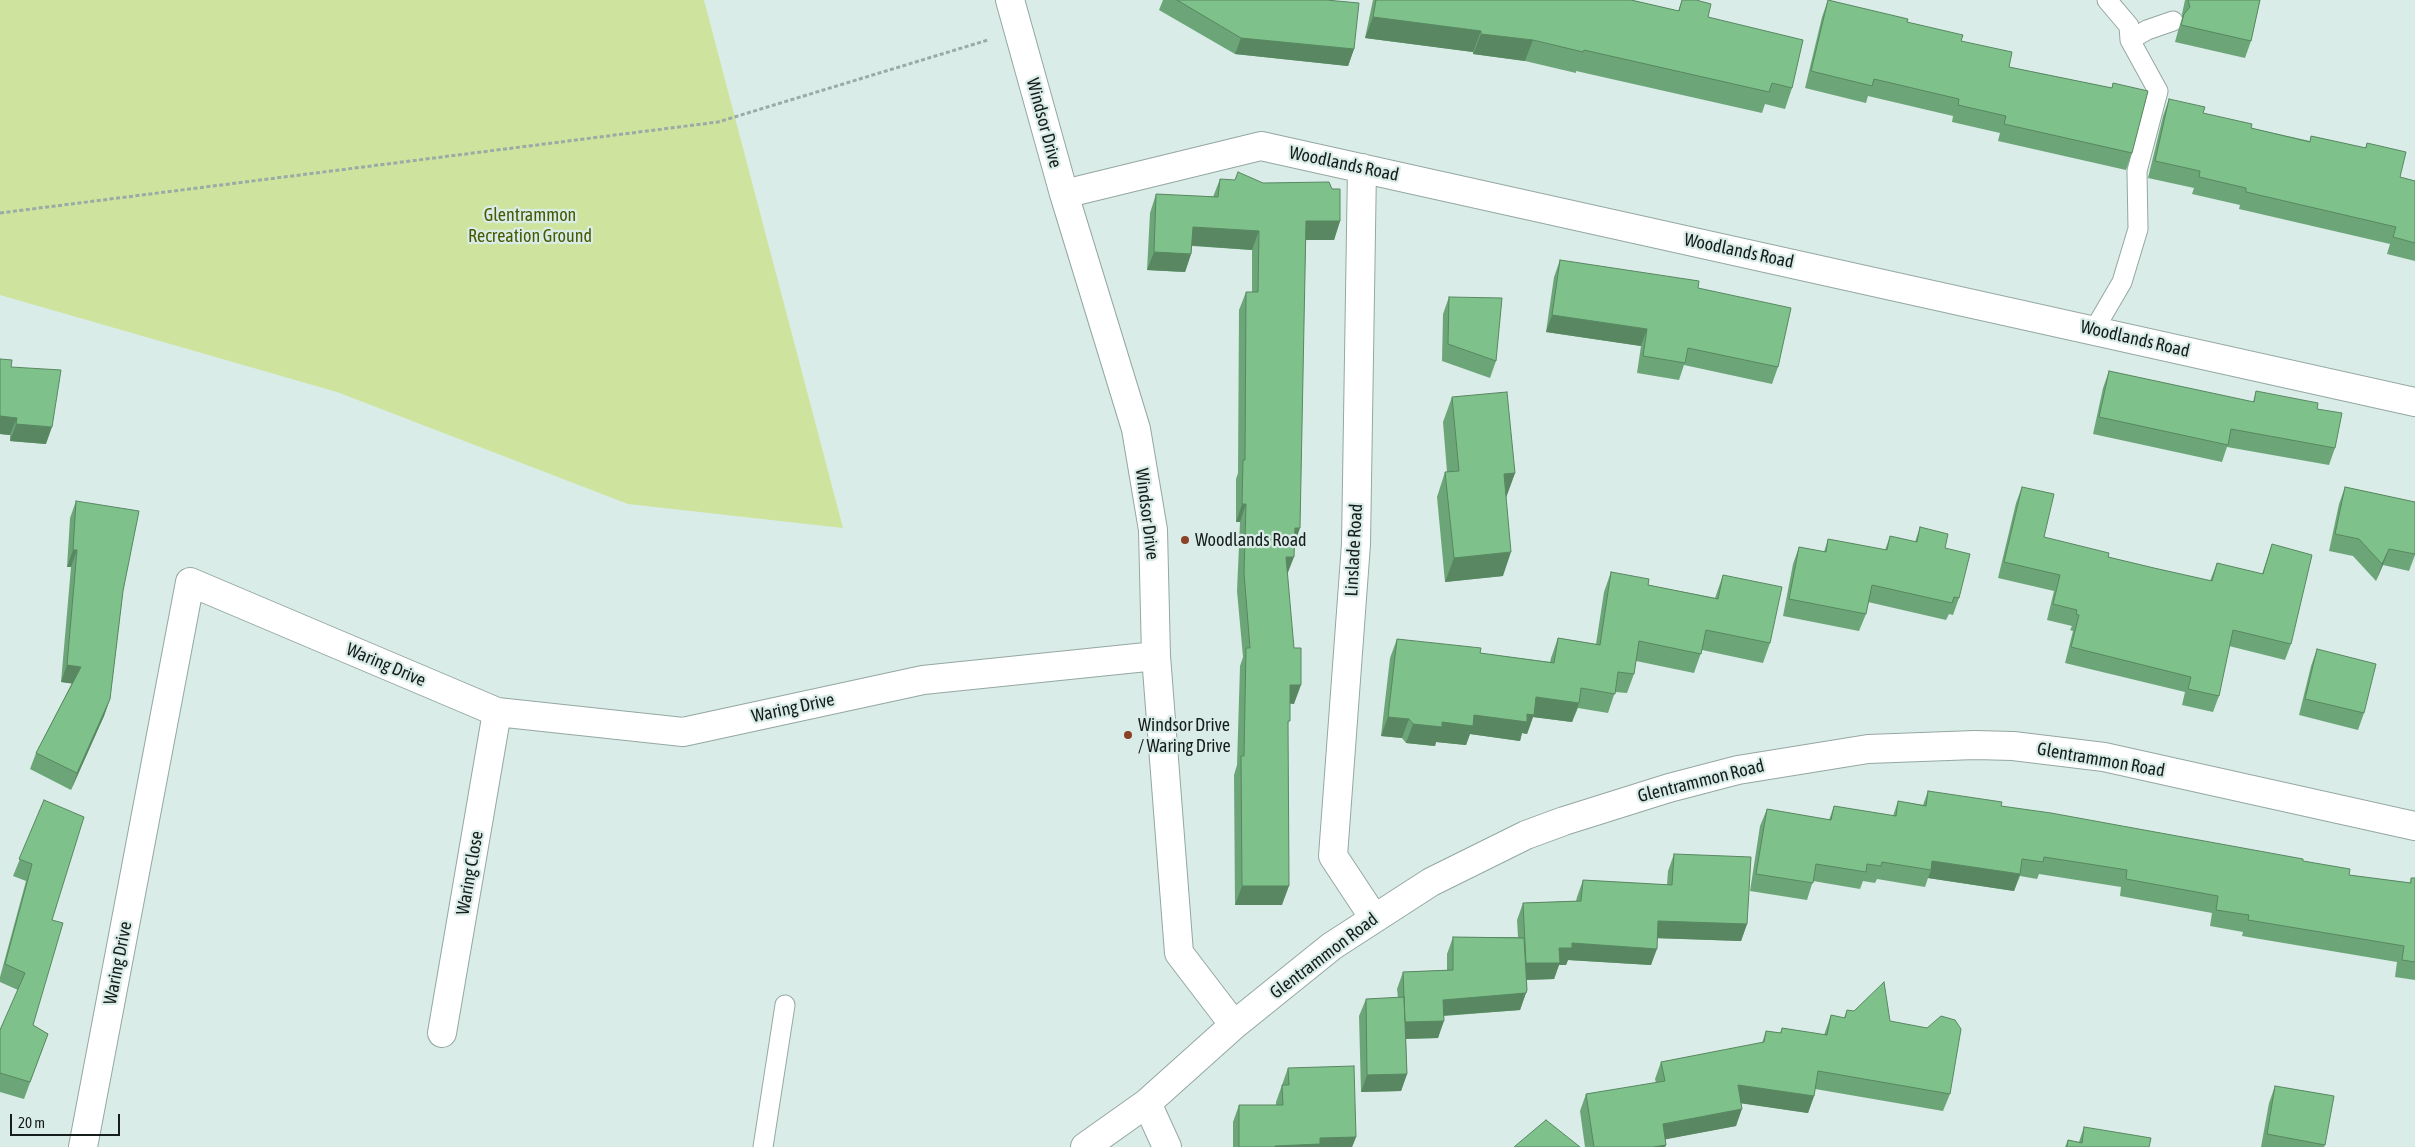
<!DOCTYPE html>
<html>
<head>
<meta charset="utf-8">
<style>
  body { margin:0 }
  #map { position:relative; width:2415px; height:1147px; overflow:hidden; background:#d9ece7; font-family:"Asap Condensed",sans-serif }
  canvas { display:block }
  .scale { position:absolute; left:10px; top:1114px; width:110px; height:22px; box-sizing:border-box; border:2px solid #161d1b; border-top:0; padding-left:6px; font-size:15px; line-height:18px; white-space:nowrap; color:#161d1b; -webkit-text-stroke:4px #d9ece7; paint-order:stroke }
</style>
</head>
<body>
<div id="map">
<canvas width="2415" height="1147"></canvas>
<div class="scale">20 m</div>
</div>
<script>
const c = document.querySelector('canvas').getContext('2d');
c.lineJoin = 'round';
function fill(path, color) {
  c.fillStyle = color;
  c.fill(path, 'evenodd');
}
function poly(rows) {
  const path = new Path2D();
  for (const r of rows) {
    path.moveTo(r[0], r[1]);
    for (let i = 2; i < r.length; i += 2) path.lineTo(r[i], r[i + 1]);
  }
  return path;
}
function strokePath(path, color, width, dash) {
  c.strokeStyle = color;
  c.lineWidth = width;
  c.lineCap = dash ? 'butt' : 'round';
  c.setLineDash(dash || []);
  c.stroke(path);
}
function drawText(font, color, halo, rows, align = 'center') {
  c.font = font + ' "Asap Condensed",sans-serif';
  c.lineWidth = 4.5;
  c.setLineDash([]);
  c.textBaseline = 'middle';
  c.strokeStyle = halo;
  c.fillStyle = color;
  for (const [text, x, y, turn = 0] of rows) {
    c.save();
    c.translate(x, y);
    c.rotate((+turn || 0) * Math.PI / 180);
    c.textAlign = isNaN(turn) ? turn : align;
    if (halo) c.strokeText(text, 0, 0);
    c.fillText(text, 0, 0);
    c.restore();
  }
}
fill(poly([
  [0,0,704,0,843,528,628,504,337,392,0,295]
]), '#cee49e');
const lane = poly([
  [2130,40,2147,30,2173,21],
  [2094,330,2122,282,2138,229,2137,171,2158,91,2130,40,2129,26,2107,0],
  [763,1147,785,1005]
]);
const street = poly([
  [1010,0,1064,194,1136,429,1153,530,1156,656,1179,953,1234,1025],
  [1362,168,1356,544,1333,856,1374,918],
  [1064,194,1261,146,2415,402],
  [442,1033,497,712],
  [1147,1103,1167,1147],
  [83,1147,190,582,497,712,683,732,923,680,1156,656],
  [1085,1147,1147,1103,1234,1025,1332,946,1431,882,1526,835,1564,821,1669,788,1738,770,1868,749,1975,745,2013,746,2104,757,2415,826]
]);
strokePath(lane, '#94a7a1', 21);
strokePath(street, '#94a7a1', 30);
strokePath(poly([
  [0,213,718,122,988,40]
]), '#9aaaa6', 3, [4, 2.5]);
strokePath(lane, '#fff', 19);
strokePath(street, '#fff', 28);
fill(poly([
  [1163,0,1326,0,1354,49,1348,66,1235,54,1159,10],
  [1373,0,1631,0,1678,11,1682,0,1696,0,1708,17,1792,88,1785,109,1765,104,1762,113,1576,71,1576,73,1525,61,1473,54,1473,52,1365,38],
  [1828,0,1907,22,1961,41,2009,67,2112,88,2113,83,2132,153,2126,170,1998,141,2000,133,1952,122,1953,116,1868,96,1866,103,1805,88,1822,17],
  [2185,0,2260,0,2251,41,2245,58,2175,42,2178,31,2182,18,2182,14],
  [2169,99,2203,113,2251,128,2310,141,2311,136,2365,148,2367,143,2400,177,2415,181,2415,261,2387,254,2390,244,2239,209,2240,205,2192,194,2194,188,2148,178,2163,116],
  [1220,179,1340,221,1334,240,1306,240,1295,543,1287,575,1294,704,1290,703,1288,726,1282,905,1235,905,1234,775,1237,765,1240,666,1243,657,1237,591,1240,522,1236,522,1236,479,1238,473,1239,310,1246,292,1252,292,1252,250,1192,246,1191,254,1185,272,1147,270,1150,213,1156,194,1213,197],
  [1560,260,1698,288,1778,367,1772,384,1684,365,1679,380,1637,373,1641,346,1546,332,1554,277],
  [1449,297,1496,361,1490,378,1442,361,1443,314],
  [0,359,11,367,46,444,10,441,10,435,0,434],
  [2109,371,2253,402,2256,391,2317,409,2335,448,2329,465,2227,447,2222,462,2093,434,2103,388],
  [1452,397,1515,473,1506,497,1503,576,1445,582,1437,497,1445,472,1447,472,1443,422],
  [2022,487,2044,537,2108,557,2154,568,2210,581,2217,563,2262,574,2272,544,2291,644,2285,660,2229,646,2219,696,2213,712,2182,705,2185,692,2065,663,2073,631,2070,630,2072,626,2047,620,2054,591,1998,578,2016,503],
  [2345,487,2415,502,2415,555,2409,571,2383,565,2376,581,2353,556,2329,551,2339,504],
  [76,501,123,591,110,699,104,716,71,790,30,769,36,753,72,683,61,682,71,567,67,567,70,518],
  [1920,527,1945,548,1959,598,1953,615,1949,614,1946,620,1868,602,1866,614,1859,631,1783,616,1793,564,1799,547,1824,552,1828,539,1885,550,1890,536,1915,542],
  [1611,572,1648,585,1715,598,1723,575,1770,643,1763,663,1702,650,1694,673,1636,661,1634,674,1627,693,1615,692,1608,713,1578,708,1572,722,1533,717,1527,734,1522,733,1520,741,1470,734,1466,745,1436,742,1435,746,1406,743,1402,738,1381,736,1390,658,1397,639,1480,653,1550,662,1551,658,1558,638,1596,644,1604,592],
  [2317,649,2364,713,2358,730,2299,715,2311,666],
  [1928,791,2001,806,2303,861,2349,875,2410,883,2411,878,2415,878,2415,980,2395,977,2397,962,2242,936,2243,932,2210,926,2212,913,2120,896,2121,887,2039,874,2037,879,2020,876,2014,891,1928,878,1925,887,1877,879,1875,883,1863,881,1860,889,1813,881,1807,900,1750,891,1760,826,1767,809,1829,820,1834,806,1893,816,1898,801,1923,805],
  [44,800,52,920,33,1025,48,1034,24,1099,0,1092,0,1030,18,990,0,982,0,977,26,881,13,876],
  [1674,854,1747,924,1741,941,1657,938,1651,965,1568,960,1566,965,1559,965,1554,979,1527,980,1527,990,1520,1010,1444,1016,1438,1038,1406,1039,1407,1074,1401,1091,1361,1092,1359,1016,1366,999,1398,998,1397,989,1403,972,1447,970,1447,954,1453,937,1518,937,1517,920,1523,903,1576,901,1577,897,1583,880,1667,885,1668,871],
  [1847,1010,1890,1021,1950,1094,1943,1111,1815,1089,1814,1096,1808,1113,1741,1103,1736,1126,1665,1139,1666,1145,1665,1147,1585,1147,1580,1111,1586,1094,1656,1083,1655,1079,1661,1062,1762,1043,1766,1031,1780,1033,1782,1028,1824,1035,1831,1015,1844,1018],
  [1288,1068,1356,1137,1352,1147,1233,1147,1233,1122,1239,1105,1276,1105,1276,1102],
  [2275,1086,2325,1145,2324,1147,2261,1147,2269,1103],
  [2084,1127,2149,1147,2065,1147,2068,1140,2079,1142]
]), '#6ca678');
fill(poly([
  [1373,17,1481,31,1473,52,1365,38],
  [1481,34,1533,40,1525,61,1473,54],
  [1241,38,1354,49,1348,66,1235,54],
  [1306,221,1340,221,1334,240,1299,240],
  [1193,227,1259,231,1252,250,1186,245],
  [1154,252,1191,254,1185,272,1147,270],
  [1552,315,1647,329,1641,346,1546,332],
  [0,416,17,418,10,435,0,434],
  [16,424,52,427,46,444,10,441],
  [1515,473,1506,498,1504,474],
  [1242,504,1246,504,1240,522,1236,522],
  [1295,528,1300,528,1294,546],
  [2389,549,2383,565,2376,581,2382,564],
  [73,550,77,550,71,567,67,567],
  [1511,552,1503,576,1445,582,1454,558],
  [1286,557,1294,557,1287,575],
  [67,665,81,667,74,684,61,682],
  [1290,685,1301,685,1294,704,1284,703],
  [1536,697,1579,703,1572,722,1533,717,1527,734,1522,733,1520,741,1470,734,1466,745,1436,742,1435,746,1406,743,1413,724,1442,722,1474,715,1527,714],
  [110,699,104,716,71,790,77,773],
  [1388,717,1409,719,1402,738,1381,736],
  [1932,861,2020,874,2014,891,1928,878,1931,870],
  [1242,886,1289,886,1282,905,1235,905],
  [1658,921,1747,924,1741,941,1652,938],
  [1572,943,1657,949,1651,965,1568,960,1566,965,1559,965,1554,979,1520,980,1526,963],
  [1527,990,1520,1010,1437,1016,1443,1000],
  [1444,1021,1438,1038,1399,1039,1405,1022],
  [1407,1074,1401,1091,1361,1092,1367,1075],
  [1738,1085,1814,1096,1808,1113,1732,1102],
  [1742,1109,1736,1126,1657,1141,1663,1124],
  [1356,1137,1352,1147,1275,1147,1275,1146,1320,1138],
  [1666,1145,1665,1147,1653,1147]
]), '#588761');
const building = poly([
  [1177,0,1326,0,1359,3,1354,49,1241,38,1177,0],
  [1376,0,1631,0,1679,11,1682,0,1696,0,1711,4,1708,17,1803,40,1792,88,1772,83,1769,92,1584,50,1583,52,1533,40,1481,34,1481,31,1373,17,1376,0],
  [1828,0,1908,19,1907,22,1963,35,1961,41,2012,52,2009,67,2112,88,2113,83,2148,91,2132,153,2004,124,2006,116,1958,105,1959,99,1874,79,1872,86,1811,71,1828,0],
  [2188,0,2260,0,2251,41,2181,25,2184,14,2190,7,2188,0],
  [2169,99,2205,107,2203,113,2252,124,2251,128,2310,142,2311,136,2366,148,2367,143,2406,152,2400,177,2415,181,2415,243,2393,237,2396,227,2246,192,2246,188,2199,177,2200,171,2155,161,2169,99],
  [1238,172,1263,183,1329,182,1332,189,1340,189,1340,221,1306,221,1300,528,1295,528,1294,557,1286,557,1294,648,1301,648,1301,685,1290,685,1290,721,1288,721,1289,886,1242,886,1241,756,1244,756,1246,648,1250,648,1244,573,1246,504,1242,504,1243,460,1245,460,1246,292,1258,292,1259,231,1193,227,1191,254,1154,252,1156,194,1218,197,1220,179,1235,180,1238,172],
  [1560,260,1699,281,1698,288,1791,308,1778,367,1688,348,1685,363,1643,356,1647,329,1552,315,1560,260],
  [1449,297,1502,298,1496,361,1448,344,1449,297],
  [0,359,12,360,11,367,61,370,52,427,16,424,17,418,0,416,0,359],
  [2109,371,2254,402,2256,391,2318,403,2317,409,2342,413,2335,448,2231,429,2228,445,2099,417,2109,371],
  [1507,392,1515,473,1504,474,1511,552,1454,558,1445,472,1459,471,1452,397,1507,392],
  [2022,487,2054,494,2044,537,2109,553,2108,557,2154,568,2212,581,2217,563,2263,574,2272,544,2312,555,2291,644,2233,630,2219,696,2188,689,2191,677,2071,647,2079,615,2076,614,2077,610,2053,604,2060,575,2004,562,2022,487],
  [2345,487,2415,502,2415,554,2389,549,2382,564,2359,539,2335,534,2345,487],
  [76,501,139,511,123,591,110,699,77,773,36,753,81,667,67,665,77,550,73,550,76,501],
  [1920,527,1948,534,1945,548,1970,554,1959,598,1954,597,1952,603,1872,585,1866,614,1789,599,1799,547,1826,552,1828,539,1887,550,1890,536,1917,542,1920,527],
  [1611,572,1649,579,1648,585,1718,599,1723,575,1782,587,1770,643,1706,630,1701,654,1639,641,1634,674,1618,672,1615,694,1581,688,1579,703,1536,697,1534,715,1527,714,1527,722,1474,715,1473,726,1442,722,1442,727,1413,724,1409,719,1388,717,1397,639,1481,648,1480,653,1554,663,1558,638,1600,645,1611,572],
  [2317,649,2376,664,2364,713,2305,699,2317,649],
  [1928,791,2002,802,2001,806,2051,813,2303,859,2303,861,2350,869,2349,875,2411,883,2411,878,2415,878,2415,962,2402,960,2404,946,2248,920,2249,915,2216,910,2218,896,2126,879,2127,870,2044,857,2043,862,2022,859,2020,874,1932,861,1931,870,1882,862,1881,866,1867,864,1866,872,1816,864,1813,883,1756,874,1767,809,1831,820,1834,806,1896,816,1898,801,1926,806,1928,791],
  [44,800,84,817,52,920,63,923,33,1025,48,1034,30,1082,0,1073,0,1030,25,973,5,964,32,864,19,859,44,800],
  [1674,854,1751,857,1747,924,1658,921,1657,949,1572,943,1572,948,1559,948,1560,963,1526,963,1523,903,1581,901,1583,880,1672,885,1674,854],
  [1453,937,1524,938,1527,990,1526,993,1443,1000,1444,1021,1405,1022,1403,972,1453,970,1453,937],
  [1884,982,1890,1021,1927,1028,1941,1016,1955,1020,1961,1029,1950,1094,1818,1071,1814,1096,1738,1085,1742,1109,1663,1124,1666,1145,1653,1147,1594,1147,1586,1094,1665,1081,1661,1062,1764,1042,1766,1031,1781,1033,1782,1028,1827,1035,1831,1015,1845,1018,1847,1010,1854,1011,1884,982],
  [1404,997,1407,1074,1367,1075,1366,999,1404,997],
  [1354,1066,1356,1137,1320,1138,1320,1144,1275,1146,1275,1147,1239,1147,1239,1105,1283,1105,1282,1085,1289,1085,1288,1068,1354,1066],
  [2275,1086,2334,1096,2325,1145,2267,1134,2275,1086],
  [1546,1120,1580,1147,1514,1147,1546,1120],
  [2084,1127,2151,1138,2149,1147,2067,1147,2068,1140,2082,1143,2084,1127]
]);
fill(building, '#7ec18b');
strokePath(building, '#588761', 1);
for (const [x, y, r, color] of [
  [1185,540,5,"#8a4124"],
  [1128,735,5,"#8a4124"]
]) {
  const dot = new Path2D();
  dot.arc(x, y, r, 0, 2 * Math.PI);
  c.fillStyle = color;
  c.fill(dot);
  strokePath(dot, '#d9ece7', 2);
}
drawText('18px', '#161d1b', '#d9ece7', [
  ["Windsor Drive",1044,123,75],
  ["Woodlands Road",1344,164,12],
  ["Woodlands Road",1739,251,12],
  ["Woodlands Road",2135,339,13],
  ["Windsor Drive",1147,514,83],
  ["Linslade Road",1354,550,-87],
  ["Waring Drive",386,665,23],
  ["Waring Drive",793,708,-12],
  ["Glentrammon Road",2101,760,10],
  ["Glentrammon Road",1701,781,-14],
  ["Waring Close",470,873,-80],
  ["Glentrammon Road",1324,956,-37],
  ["Waring Drive",118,963,-79]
]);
drawText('18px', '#475a01', '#d9ece7', [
  ["Glentrammon",530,215],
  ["Recreation Ground",530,236]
]);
drawText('18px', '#161d1b', '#d9ece7', [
  ["Woodlands Road",1195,540],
  ["Windsor Drive",1138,725],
  ["/ Waring Drive",1138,746]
], 'left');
</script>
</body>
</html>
